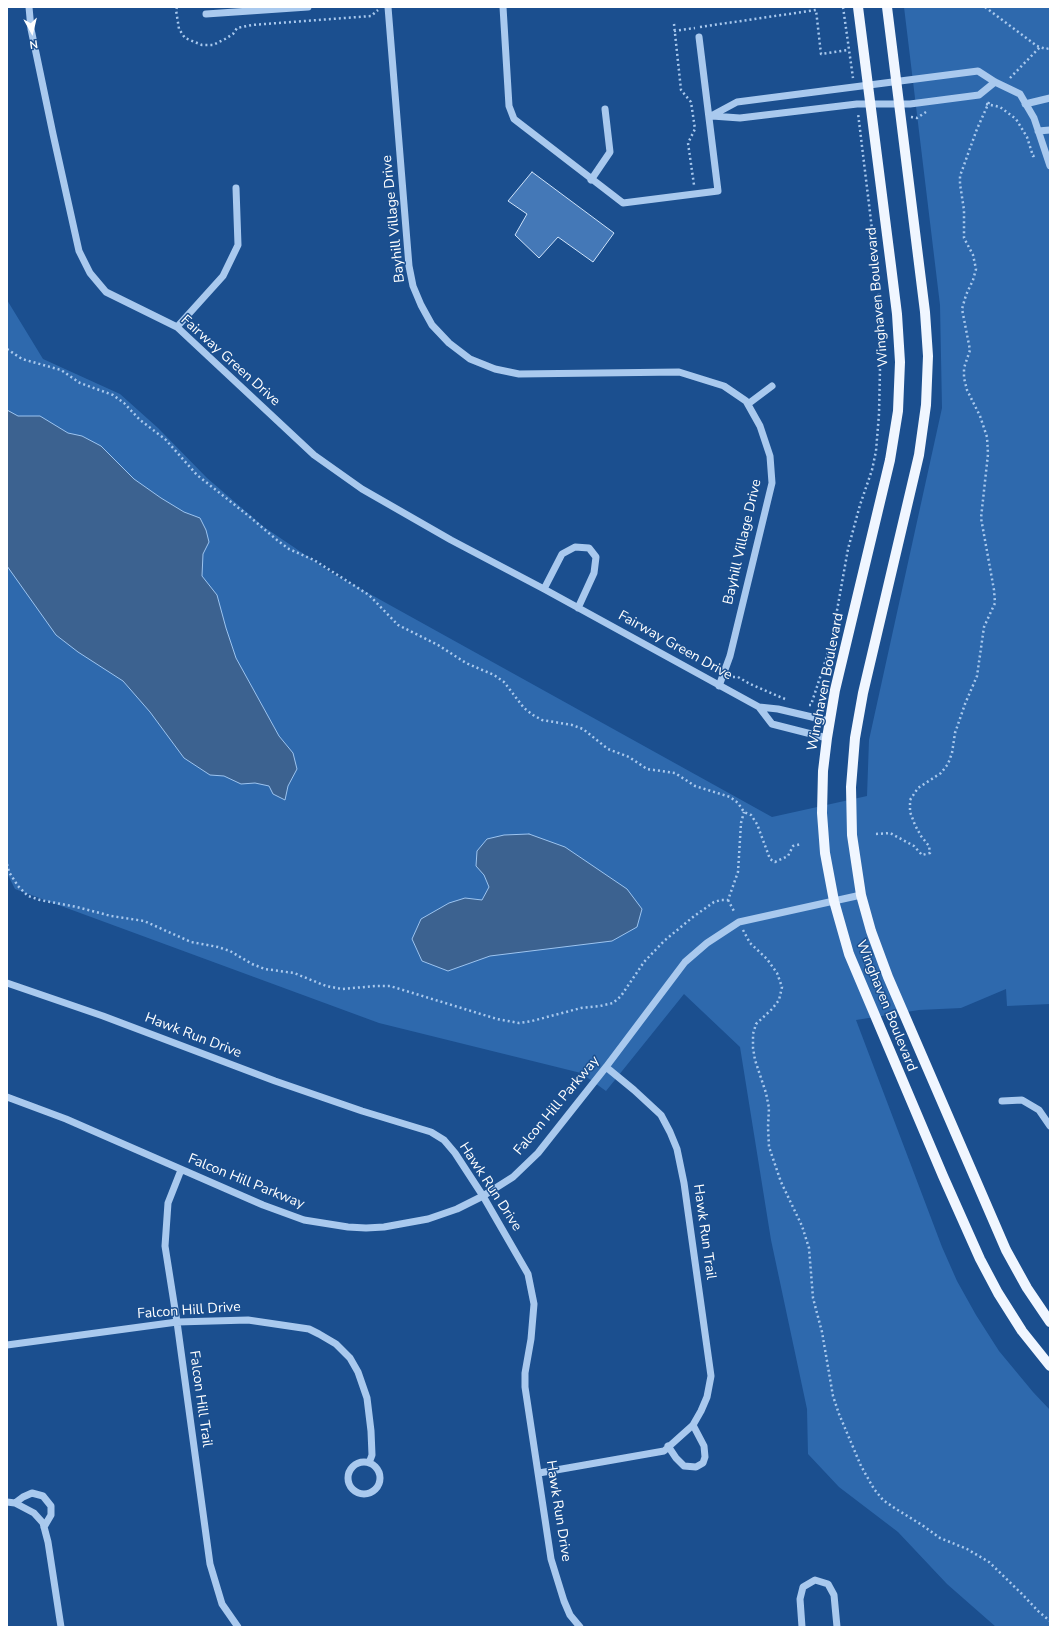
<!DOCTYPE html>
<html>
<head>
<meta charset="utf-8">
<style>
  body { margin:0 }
  #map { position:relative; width:1057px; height:1634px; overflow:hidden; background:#1b4f8f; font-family:"Nunito Sans",sans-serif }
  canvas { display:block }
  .frame { position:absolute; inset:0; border:8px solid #fff; pointer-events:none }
  .north { position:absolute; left:12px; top:12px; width:40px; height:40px; -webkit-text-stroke:3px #1b4f8f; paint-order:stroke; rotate:172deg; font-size:11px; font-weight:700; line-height:16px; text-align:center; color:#fff }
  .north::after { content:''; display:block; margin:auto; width:14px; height:18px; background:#fff; clip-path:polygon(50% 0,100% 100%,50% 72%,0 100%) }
</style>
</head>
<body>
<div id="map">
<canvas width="1057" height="1634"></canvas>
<div class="frame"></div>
<div class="north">N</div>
</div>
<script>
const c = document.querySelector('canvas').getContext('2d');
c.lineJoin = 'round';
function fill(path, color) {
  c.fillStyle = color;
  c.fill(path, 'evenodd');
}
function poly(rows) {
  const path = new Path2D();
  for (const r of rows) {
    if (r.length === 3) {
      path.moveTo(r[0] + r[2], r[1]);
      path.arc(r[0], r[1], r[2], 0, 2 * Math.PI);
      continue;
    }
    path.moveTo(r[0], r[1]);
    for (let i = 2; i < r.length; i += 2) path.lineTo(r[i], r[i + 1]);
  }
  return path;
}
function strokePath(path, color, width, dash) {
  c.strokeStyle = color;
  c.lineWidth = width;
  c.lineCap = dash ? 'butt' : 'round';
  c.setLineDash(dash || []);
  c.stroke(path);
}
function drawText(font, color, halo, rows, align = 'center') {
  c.font = font + ' "Nunito Sans",sans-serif';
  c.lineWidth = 3;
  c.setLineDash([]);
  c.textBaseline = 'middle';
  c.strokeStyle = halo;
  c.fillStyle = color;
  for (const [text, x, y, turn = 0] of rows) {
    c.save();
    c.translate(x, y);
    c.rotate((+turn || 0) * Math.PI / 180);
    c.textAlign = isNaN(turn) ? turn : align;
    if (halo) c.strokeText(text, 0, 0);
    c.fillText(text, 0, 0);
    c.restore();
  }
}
fill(poly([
  [904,7,1050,7,1050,1004,1007,1006,1006,989,961,1008,919,1010,856,1020,942,1247,957,1281,976,1315,999,1351,1033,1392,1050,1410,1050,1627,996,1627,947,1584,898,1532,839,1487,808,1454,807,1409,771,1240,740,1047,684,994,606,1091,581,1073,379,1023,15,889,7,873,7,300,43,359,120,394,158,428,207,478,264,527,332,573,772,817,867,796,869,740,942,408,940,305]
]), '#2e69ad');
const water = poly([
  [7,410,18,416,40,416,68,433,82,436,101,446,134,479,161,498,184,512,200,518,206,530,209,542,203,554,202,576,217,595,226,628,236,658,279,736,293,753,297,769,288,786,285,800,273,794,269,786,255,783,241,784,224,776,210,775,184,758,150,712,123,681,78,652,56,635,7,566,7,410],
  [529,834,565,847,627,889,642,909,637,927,612,941,490,956,448,971,422,961,412,939,421,919,449,903,465,898,482,900,489,887,484,875,476,866,477,851,487,839,504,835,529,834]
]);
fill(water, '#3c6290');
strokePath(water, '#9cc4f0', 1);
const building = poly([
  [532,172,614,233,593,262,558,237,539,258,515,235,527,214,508,201,532,172]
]);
fill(building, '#4478b7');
strokePath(building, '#cfe3fa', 1);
strokePath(poly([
  [177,7,176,10,179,29,185,38,202,45,213,45,225,39,233,34,237,28,252,25,371,16,378,10],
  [843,7,853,78],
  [985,7,1037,46,1046,49,1050,48],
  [674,24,681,90,691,102,695,129,688,143,694,185],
  [700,27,816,10,821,54,848,50],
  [674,31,695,28],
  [1010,78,1040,47],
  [986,104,1000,107,1016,119,1027,137,1033,156,1037,155],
  [911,117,917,118,926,112],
  [7,349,22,359,61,370,80,383,113,395,124,403,140,420,165,439,197,475,250,517,277,540,289,549,314,560,369,595,398,625,438,645,466,663,494,675,504,682,524,708,533,715,542,720,572,725,583,729,608,749,629,757,647,769,675,773,695,786,730,797,738,803,744,812,751,815,757,824,770,859,775,862,788,856,793,846,801,844],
  [733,677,738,677,750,684,785,699],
  [809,705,811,705,831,644,848,549,860,505,872,470,876,451,879,414,880,368,878,279,858,113],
  [876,834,890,833,914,846,922,855,930,853,929,846,921,836,915,825,910,812,910,800,918,788,941,773,948,764,952,753,955,733,965,704,977,676,984,627,995,603,994,590,981,518,988,454,987,437,980,416,967,390,964,378,964,368,970,350,962,309,966,295,973,280,976,269,973,255,964,238,964,210,960,184,960,176,977,129,990,100],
  [7,864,9,872,18,886,28,896,40,900,77,907,111,916,144,921,191,942,218,947,230,951,252,964,265,969,294,973,326,986,342,989,376,986,390,986,497,1019,519,1023,532,1021,581,1008,600,1006,613,1003,621,996,644,962,664,941,693,917,714,902,721,900,728,900,738,872,741,823,744,812],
  [728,900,735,913],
  [743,930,750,943,767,959,777,973,782,987,779,1000,772,1009,756,1024,753,1034,753,1048,755,1060,766,1093,769,1108,768,1127,769,1147,781,1182,802,1226,809,1248,813,1298,822,1332,833,1396,839,1414,861,1466,874,1489,883,1500,896,1509,922,1525,940,1538,967,1549,989,1562,1022,1594,1039,1612,1050,1621]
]), '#a9c9ee', 2.5, [2, 3]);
strokePath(poly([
  [29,7,31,29,53,134,79,251,90,273,106,292,177,327,314,455,362,489,451,540,544,589,759,707,778,709,829,721],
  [388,7,409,266,413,286,421,305,432,325,449,343,470,359,495,369,519,374,679,372,724,386,746,401,760,426,770,456,772,483,730,656,719,686],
  [503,7,509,106,514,119,623,203,718,191,699,37],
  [206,14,308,7],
  [1025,104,1050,98],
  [711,116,737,102,978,71,995,82,1020,94,1034,118,1050,166],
  [712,116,740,118,857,104,910,104,979,95,995,82],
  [1038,131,1050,130],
  [591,180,610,152,605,109],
  [177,327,223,276,238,245,236,188],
  [748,404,772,386],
  [544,589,562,554,575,547,589,548,596,557,594,573,578,608],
  [759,707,772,724,827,738],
  [7,983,103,1016,275,1081,362,1111,431,1132,444,1140,455,1153,483,1196,528,1274,534,1304,531,1339,525,1373,525,1387,551,1559,564,1601,570,1615,580,1627],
  [7,1097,66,1119,263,1205,304,1220,348,1227,366,1228,384,1227,428,1219,457,1209,483,1196,513,1177,538,1153,606,1067,685,962,707,943,739,922,861,895],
  [1002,1101,1022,1100,1039,1110,1050,1126],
  [181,1170,168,1203,165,1246,177,1322,210,1564,222,1604,238,1627],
  [7,1345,177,1322,248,1320,309,1329,319,1334,336,1344,350,1358,358,1372,367,1398,371,1431,372,1455,369,1463],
  [668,1446,676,1458,684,1466,696,1467,703,1463,705,1457,704,1446,693,1425],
  [364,1478,16],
  [539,1473,664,1451,693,1425,701,1411,707,1397,711,1376,684,1183,677,1149,670,1132,661,1115,634,1090,606,1067],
  [7,1502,15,1503,34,1513,43,1523,48,1542,61,1627],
  [15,1503,23,1497,32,1493,43,1496,51,1506,51,1515,44,1527],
  [802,1627,800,1599,803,1587,815,1580,828,1584,834,1595,837,1627]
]), '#a9c9ee', 7);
strokePath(poly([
  [858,7,891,266,897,314,900,362,898,411,890,460,835,690,827,738,823,771,822,813,825,853,834,901,849,954,943,1176,980,1259,998,1293,1022,1331,1050,1366],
  [887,7,925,312,928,356,926,405,919,455,863,693,855,738,851,787,852,835,861,895,871,931,888,977,1006,1250,1027,1288,1050,1322]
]), '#f0f6ff', 10);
drawText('14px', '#fff', '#1b4f8f', [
  ["Bayhill Village Drive",394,219,-96],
  ["Winghaven Boulevard",878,297,-95],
  ["Fairway Green Drive",230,361,42],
  ["Bayhill Village Drive",743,542,-77],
  ["Fairway Green Drive",675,646,29],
  ["Winghaven Boulevard",826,682,-79],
  ["Winghaven Boulevard",886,1006,68],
  ["Hawk Run Drive",193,1036,21],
  ["Falcon Hill Parkway",557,1106,-50],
  ["Falcon Hill Parkway",246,1182,22],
  ["Hawk Run Drive",490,1187,57],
  ["Hawk Run Trail",704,1232,82],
  ["Falcon Hill Drive",189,1311,-4],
  ["Falcon Hill Trail",200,1399,82],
  ["Hawk Run Drive",558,1511,81]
]);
</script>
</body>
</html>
